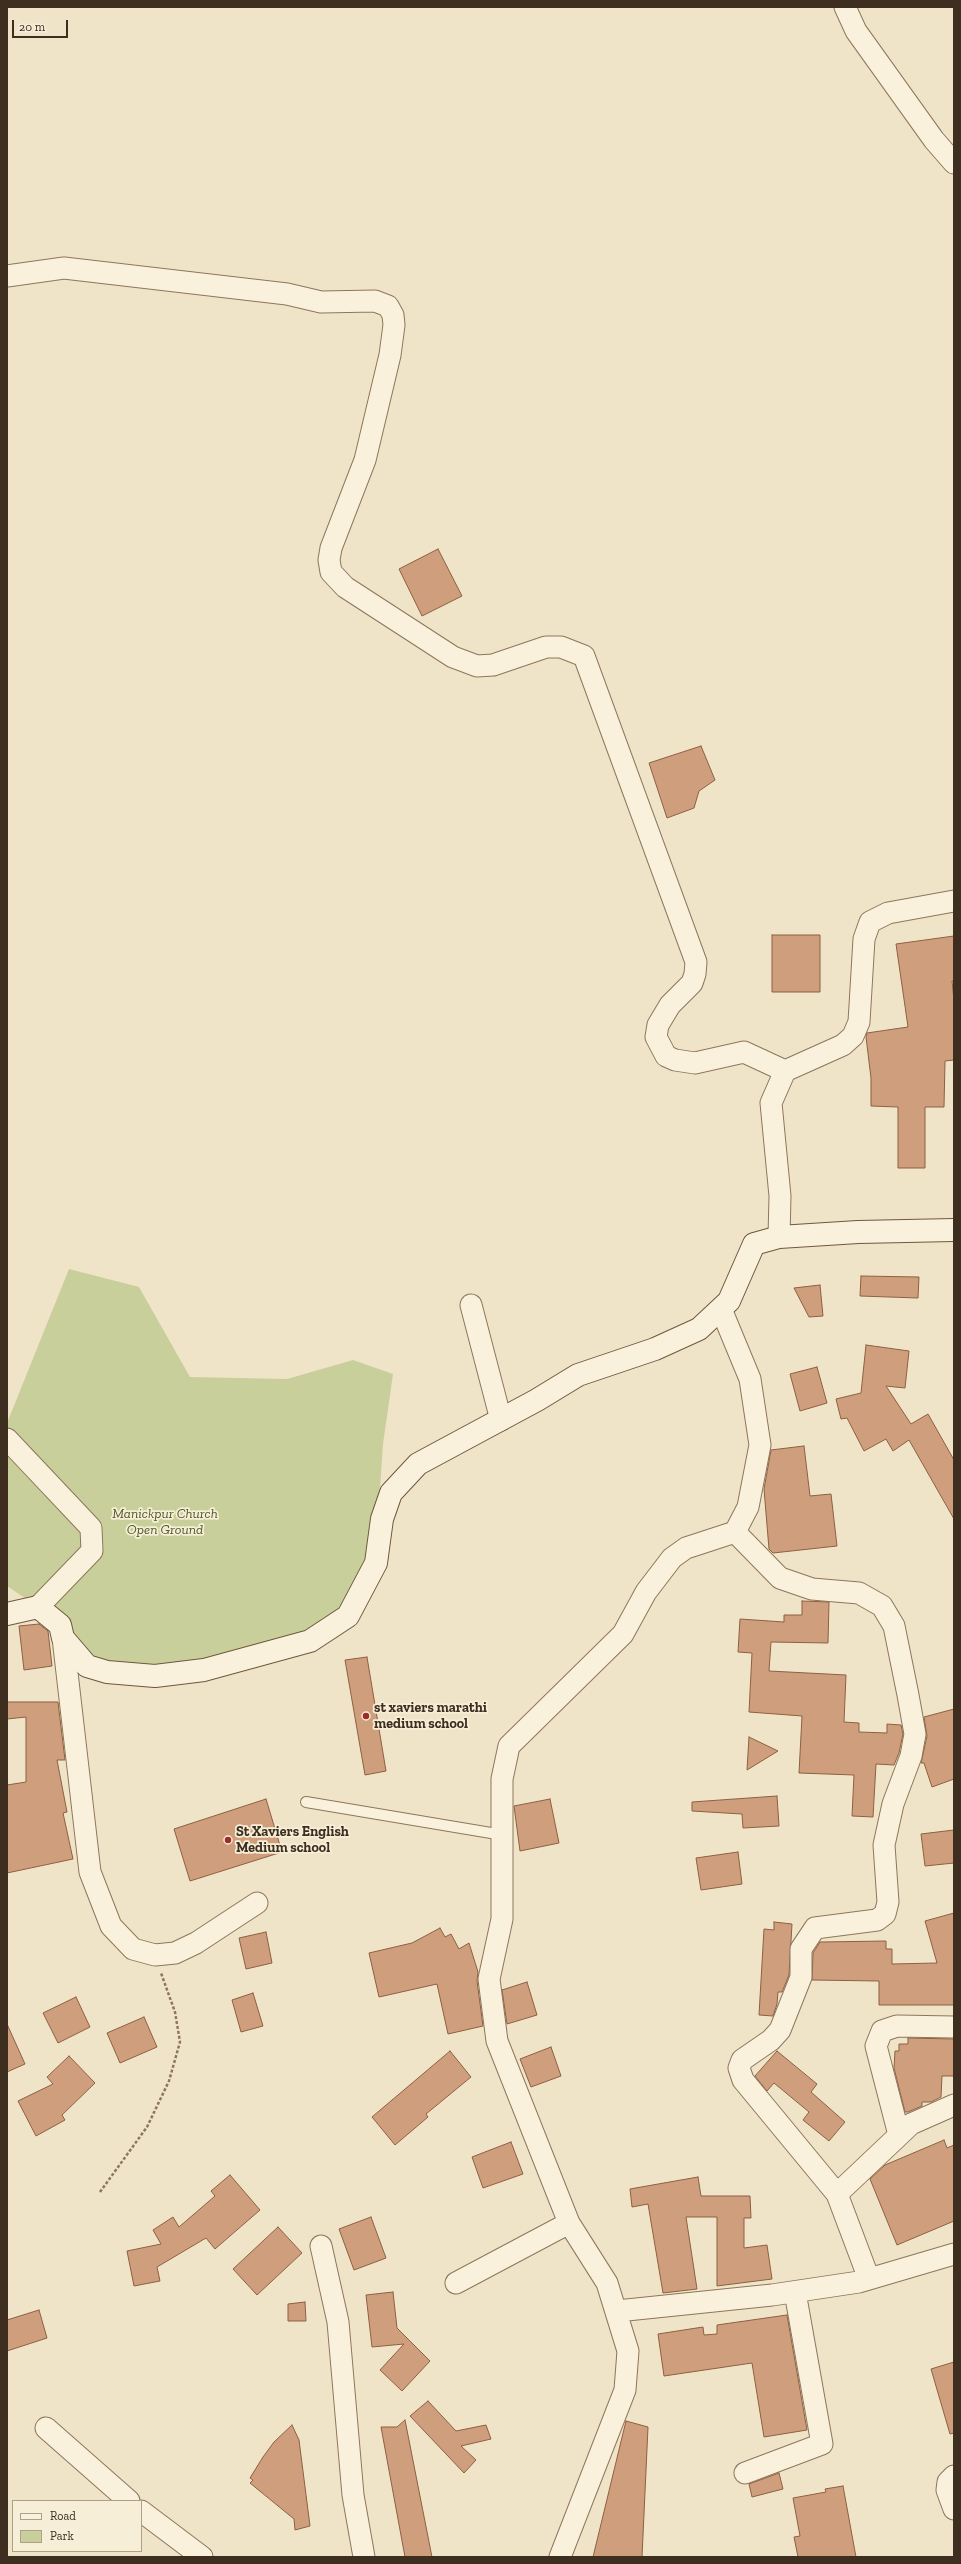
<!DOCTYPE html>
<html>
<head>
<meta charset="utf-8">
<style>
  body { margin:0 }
  #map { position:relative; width:961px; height:2564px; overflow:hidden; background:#f0e4c8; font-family:"Zilla Slab",serif }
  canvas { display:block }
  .frame { position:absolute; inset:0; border:8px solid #3d2e20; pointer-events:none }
  .legend { position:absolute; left:12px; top:2500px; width:130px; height:52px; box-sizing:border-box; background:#f7eed8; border:1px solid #ada18e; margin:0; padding:5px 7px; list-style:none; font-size:12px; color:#3d2e20 }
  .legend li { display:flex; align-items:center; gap:8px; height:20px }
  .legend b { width:20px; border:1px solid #ada18e }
  .scale { position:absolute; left:12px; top:20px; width:56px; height:18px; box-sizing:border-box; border:2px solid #3d2e20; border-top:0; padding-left:5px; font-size:12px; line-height:14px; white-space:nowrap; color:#3d2e20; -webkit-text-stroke:3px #f7eed8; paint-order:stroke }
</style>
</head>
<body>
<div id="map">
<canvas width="961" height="2564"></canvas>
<div class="frame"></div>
<ul class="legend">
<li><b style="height:5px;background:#faf1dc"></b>Road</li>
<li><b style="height:11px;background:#c9cf9b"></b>Park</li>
</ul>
<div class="scale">20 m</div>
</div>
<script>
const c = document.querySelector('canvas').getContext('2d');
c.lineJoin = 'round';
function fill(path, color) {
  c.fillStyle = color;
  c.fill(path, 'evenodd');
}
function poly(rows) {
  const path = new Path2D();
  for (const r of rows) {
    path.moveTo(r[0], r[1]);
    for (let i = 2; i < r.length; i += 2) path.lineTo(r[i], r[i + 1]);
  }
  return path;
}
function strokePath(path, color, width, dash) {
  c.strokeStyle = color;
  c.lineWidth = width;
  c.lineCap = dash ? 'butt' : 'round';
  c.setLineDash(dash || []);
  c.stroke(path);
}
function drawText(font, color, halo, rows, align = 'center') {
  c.font = font + ' "Zilla Slab",serif';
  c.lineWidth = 3.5;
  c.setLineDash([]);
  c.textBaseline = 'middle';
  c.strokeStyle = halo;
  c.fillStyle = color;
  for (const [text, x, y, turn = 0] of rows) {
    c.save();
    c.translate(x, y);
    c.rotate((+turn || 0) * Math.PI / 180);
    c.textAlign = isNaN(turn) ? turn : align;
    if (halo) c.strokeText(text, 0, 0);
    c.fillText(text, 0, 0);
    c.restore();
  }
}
fill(poly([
  [69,1269,139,1287,190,1377,287,1379,353,1360,393,1374,383,1444,378,1520,351,1619,152,1673,88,1665,38,1607,7,1586,7,1423]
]), '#c9cf9b');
const building = poly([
  [438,549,462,596,422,616,399,569,438,549],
  [701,746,715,780,699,791,694,808,667,818,649,763,701,746],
  [772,935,820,935,820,992,772,992,772,935],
  [954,936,954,981,952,981,954,1000,954,1060,945,1061,944,1107,925,1107,925,1168,898,1168,898,1107,871,1106,871,1078,866,1037,867,1033,908,1027,896,944,954,936],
  [861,1276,919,1277,918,1298,860,1296,861,1276],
  [820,1285,823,1316,809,1317,794,1288,820,1285],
  [866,1345,909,1351,905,1388,886,1386,911,1424,928,1414,954,1460,954,1519,909,1440,893,1451,886,1439,864,1451,847,1418,841,1419,836,1399,861,1393,866,1345],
  [817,1367,827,1403,800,1411,790,1374,817,1367],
  [804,1446,810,1496,831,1494,837,1546,773,1553,769,1549,764,1489,771,1450,804,1446],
  [802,1601,829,1602,828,1643,771,1642,769,1671,846,1675,844,1722,859,1723,859,1732,887,1733,887,1724,901,1725,903,1734,899,1753,894,1765,876,1764,873,1817,852,1816,854,1775,799,1773,802,1716,749,1712,752,1653,738,1652,740,1619,784,1622,784,1615,802,1615,802,1601],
  [39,1624,48,1631,52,1666,24,1670,19,1626,39,1624],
  [367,1657,386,1771,365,1775,345,1660,367,1657],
  [7,1702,58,1702,65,1760,57,1760,67,1812,63,1813,73,1859,7,1873,7,1785,26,1782,26,1717,7,1719,7,1702],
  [954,1709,954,1779,932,1787,924,1763,921,1763,927,1736,924,1717,954,1709],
  [749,1737,778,1751,747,1770,749,1737],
  [777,1796,779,1826,743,1828,742,1814,692,1811,692,1802,777,1796],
  [266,1799,282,1852,190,1881,174,1829,266,1799],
  [550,1799,559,1843,520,1851,514,1806,550,1799],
  [954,1830,954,1863,925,1866,921,1834,954,1830],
  [738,1852,742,1884,701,1890,696,1858,738,1852],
  [954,1913,954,2005,879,2005,879,1981,812,1980,813,1953,820,1942,886,1941,886,1949,892,1949,892,1964,937,1963,925,1921,954,1913],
  [774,1922,792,1924,789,1975,782,1992,778,1992,777,2004,773,2016,759,2015,764,1929,774,1930,774,1922],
  [440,1928,445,1937,451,1934,459,1949,469,1943,478,1972,477,1981,483,2026,448,2034,437,1984,379,1997,369,1953,412,1943,440,1928],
  [266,1932,272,1963,246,1969,239,1938,266,1932],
  [527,1982,537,2015,507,2024,502,1990,527,1982],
  [253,1993,263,2026,241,2032,232,2000,253,1993],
  [76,1997,90,2027,58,2043,43,2013,76,1997],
  [144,2017,157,2047,120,2063,107,2033,144,2017],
  [7,2024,25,2064,7,2072,7,2024],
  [908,2038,954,2039,954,2076,942,2076,941,2097,931,2102,922,2102,922,2106,908,2112,905,2112,894,2068,895,2051,899,2051,899,2044,908,2044,908,2038],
  [551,2047,561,2076,531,2087,520,2059,551,2047],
  [450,2051,471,2077,426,2114,428,2117,395,2145,372,2117,450,2051],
  [777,2051,817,2084,811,2092,845,2122,829,2141,803,2120,809,2112,774,2083,767,2091,755,2076,777,2051],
  [69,2056,95,2083,62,2115,65,2120,36,2136,18,2101,53,2084,47,2077,69,2056],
  [944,2140,947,2148,954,2145,954,2221,897,2245,870,2179,885,2165,944,2140],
  [511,2142,523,2174,483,2188,472,2157,511,2142],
  [230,2175,260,2210,215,2249,206,2238,157,2267,160,2281,134,2286,127,2251,161,2244,153,2230,173,2217,179,2227,215,2196,211,2191,230,2175],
  [698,2177,701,2196,750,2196,751,2218,744,2218,744,2248,767,2245,772,2279,717,2286,717,2217,686,2217,697,2289,663,2293,648,2204,632,2207,630,2189,698,2177],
  [371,2217,386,2258,354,2270,339,2229,371,2217],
  [278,2227,302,2253,257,2295,233,2269,278,2227],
  [393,2292,397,2328,430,2361,402,2391,380,2370,404,2344,372,2347,366,2295,393,2292],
  [305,2302,306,2321,288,2321,288,2304,305,2302],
  [39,2310,47,2338,7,2351,7,2320,39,2310],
  [787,2315,807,2430,764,2437,752,2363,664,2376,658,2334,703,2327,704,2335,717,2334,717,2325,787,2315],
  [954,2362,954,2433,950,2434,931,2369,954,2362],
  [428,2401,456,2431,486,2425,491,2439,461,2446,476,2460,464,2473,410,2416,428,2401],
  [405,2420,432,2557,405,2557,381,2427,397,2427,405,2420],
  [626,2421,648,2427,642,2557,593,2557,626,2421],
  [292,2425,299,2440,310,2526,295,2530,294,2519,250,2483,253,2480,250,2478,263,2457,274,2442,292,2425],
  [779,2473,783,2489,752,2497,749,2484,779,2473],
  [843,2486,856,2557,798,2557,794,2537,800,2536,793,2498,826,2492,825,2489,843,2486]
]);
fill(building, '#cf9f7d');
strokePath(building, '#8d5f41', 1);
const lane = poly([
  [306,1802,503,1835]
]);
const street = poly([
  [845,7,856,31,934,140,954,163],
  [7,276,64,268,287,294,321,302,375,301,388,306,393,315,394,325,390,355,365,460,331,548,329,560,331,572,345,587,453,657,477,666,493,665,546,647,561,647,584,656,696,962,695,974,692,983,670,1005,658,1025,656,1037,666,1056,675,1060,695,1063,744,1052,785,1071],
  [779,1237,780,1196,771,1103,785,1071,843,1045,853,1036,859,1022,864,939,870,922,888,913,954,901],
  [471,1305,501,1420],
  [7,1439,91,1528,92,1551,38,1607],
  [735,1532,780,1578,812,1589,859,1593,882,1606,894,1626,908,1695,915,1734,911,1756,893,1804,884,1845,888,1902,885,1914,877,1920,815,1928,801,1949,801,1977,780,2030,771,2040,742,2060,739,2068,743,2080,837,2194,869,2279],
  [63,1638,90,1872,111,1926,133,1949,155,1955,175,1953,196,1943,257,1903],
  [899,2135,876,2046,882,2031,897,2026,954,2027],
  [837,2194,911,2124,954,2105],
  [321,2246,338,2322,353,2495,364,2557],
  [456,2283,569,2223],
  [617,2311,772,2295,859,2282,954,2254],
  [46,2428,129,2501],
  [745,2473,822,2444,795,2292],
  [954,2476,948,2482,947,2490,954,2509],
  [141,2511,202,2557],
  [560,2557,625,2390,628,2351,607,2283,569,2223,497,2041,489,1979,502,1919,502,1779,509,1746,623,1634,646,1592,672,1558,686,1548,735,1532,748,1507,760,1445,750,1379,721,1309]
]);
const secondary = poly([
  [7,1614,38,1607,60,1625,63,1638,87,1666,107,1672,155,1676,204,1670,310,1641,348,1616,376,1563,382,1519,391,1493,418,1464,537,1400,578,1375,655,1349,699,1329,729,1301,754,1244,779,1237,858,1232,954,1230]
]);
strokePath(lane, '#8d765c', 12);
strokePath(street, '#8d765c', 23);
strokePath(secondary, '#6f573f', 24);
strokePath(poly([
  [100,2192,147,2127,169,2081,180,2042,175,2012,161,1973]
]), '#8d765c', 2.5, [3, 2]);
strokePath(lane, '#faf1dc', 10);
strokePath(street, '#faf1dc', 21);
strokePath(secondary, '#faf1dc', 22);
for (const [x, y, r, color] of [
  [366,1716,4,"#9e2a2b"],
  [228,1840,4,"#9e2a2b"]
]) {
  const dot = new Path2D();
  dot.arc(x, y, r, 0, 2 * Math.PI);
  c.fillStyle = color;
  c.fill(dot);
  strokePath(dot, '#f7eed8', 1.5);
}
drawText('italic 14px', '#4d5a26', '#f7eed8', [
  ["Manickpur Church",165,1514],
  ["Open Ground",165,1530]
]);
drawText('bold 14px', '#3d2e20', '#f7eed8', [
  ["st xaviers marathi",374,1708],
  ["medium school",374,1724],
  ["St Xaviers English",236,1832],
  ["Medium school",236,1848]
], 'left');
</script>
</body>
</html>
